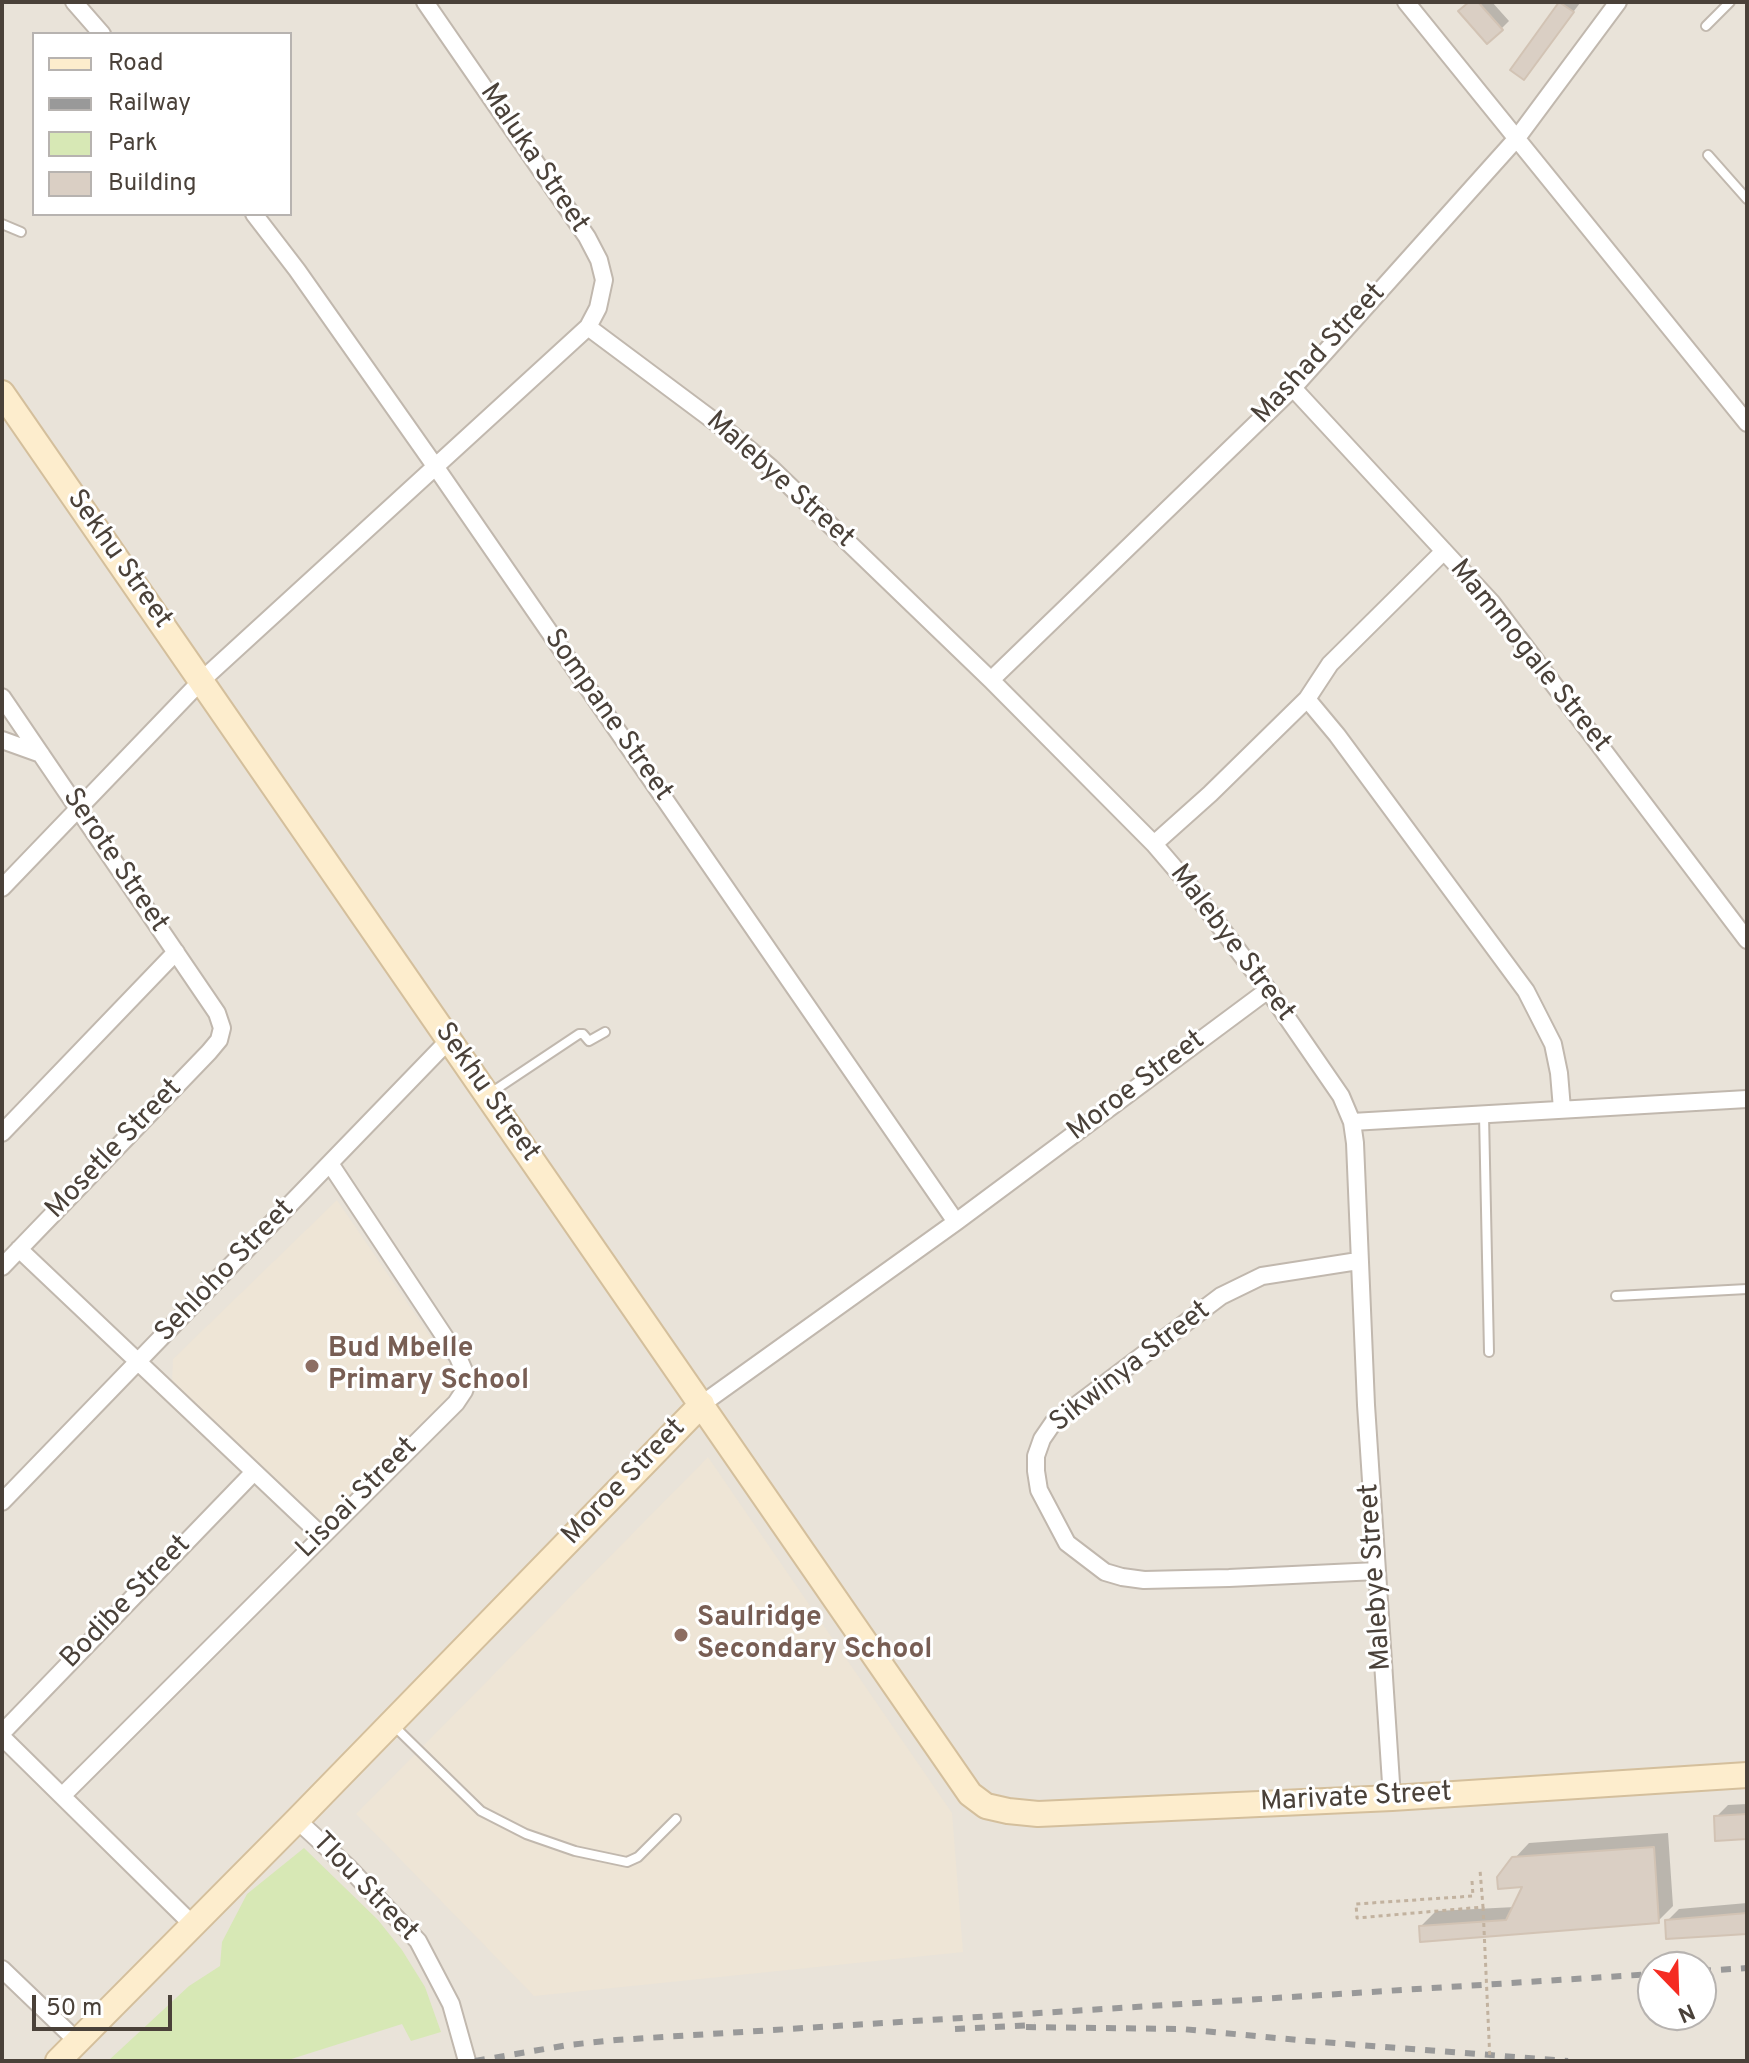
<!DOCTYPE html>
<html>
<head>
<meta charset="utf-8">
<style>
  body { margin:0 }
  #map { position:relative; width:1749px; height:2063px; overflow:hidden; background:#f5f1eb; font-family:Overpass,sans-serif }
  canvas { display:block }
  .frame { position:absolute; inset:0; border:4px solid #4a4139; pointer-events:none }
  .legend { position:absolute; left:32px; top:32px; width:260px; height:184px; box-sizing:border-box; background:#fff; border:2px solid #b7b3b0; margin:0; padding:10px 14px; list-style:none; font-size:24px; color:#4a4139 }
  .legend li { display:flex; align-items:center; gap:16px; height:40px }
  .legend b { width:40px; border:2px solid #b7b3b0 }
  .north { position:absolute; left:1637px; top:1951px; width:80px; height:80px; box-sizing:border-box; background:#fff; border:2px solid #b7b3b0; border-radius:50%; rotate:157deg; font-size:22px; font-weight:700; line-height:32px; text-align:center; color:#4a4139 }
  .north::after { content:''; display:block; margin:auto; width:28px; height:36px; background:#f52c22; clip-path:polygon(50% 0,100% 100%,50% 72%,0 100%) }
  .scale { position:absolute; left:32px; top:1995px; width:140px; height:36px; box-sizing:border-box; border:4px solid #4a4139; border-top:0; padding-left:10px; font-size:24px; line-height:28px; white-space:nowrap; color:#4a4139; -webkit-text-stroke:6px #fff; paint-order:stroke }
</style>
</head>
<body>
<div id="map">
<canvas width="1749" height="2063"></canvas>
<div class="frame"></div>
<ul class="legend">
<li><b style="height:10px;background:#fdedcd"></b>Road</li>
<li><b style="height:10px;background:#999"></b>Railway</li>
<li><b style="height:22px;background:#d7e8b5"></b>Park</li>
<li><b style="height:22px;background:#dacfc4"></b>Building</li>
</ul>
<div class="north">N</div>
<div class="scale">50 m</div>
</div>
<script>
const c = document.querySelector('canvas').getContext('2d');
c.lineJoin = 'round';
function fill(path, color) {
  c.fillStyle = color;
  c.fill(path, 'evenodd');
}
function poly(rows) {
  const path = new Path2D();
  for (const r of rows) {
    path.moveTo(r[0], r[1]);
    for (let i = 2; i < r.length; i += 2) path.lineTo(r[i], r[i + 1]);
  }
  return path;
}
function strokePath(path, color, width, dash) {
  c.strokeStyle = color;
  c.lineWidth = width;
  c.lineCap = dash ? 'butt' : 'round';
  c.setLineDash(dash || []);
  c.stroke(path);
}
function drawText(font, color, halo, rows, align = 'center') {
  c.font = font + ' Overpass,sans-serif';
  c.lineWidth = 6;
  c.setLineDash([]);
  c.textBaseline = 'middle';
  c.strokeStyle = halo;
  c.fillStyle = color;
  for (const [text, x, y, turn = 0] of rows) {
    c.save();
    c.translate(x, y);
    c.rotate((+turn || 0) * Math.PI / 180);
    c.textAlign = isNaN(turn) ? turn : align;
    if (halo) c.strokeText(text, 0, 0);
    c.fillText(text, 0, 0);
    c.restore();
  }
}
fill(poly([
  [2,2,1747,2,1747,2061,2,2061],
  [34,34,290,34,290,214,34,214],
  [1653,1967,1701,1967,1701,2015,1653,2015]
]), '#e9e3d9');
fill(poly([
  [337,1200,456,1374,455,1391,332,1521,312,1522,172,1384,173,1359],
  [708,1457,952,1813,963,1952,534,1996,356,1814]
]), '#eee5d6');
fill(poly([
  [304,1848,378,1920,402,1950,425,1987,441,2032,411,2041,402,2024,285,2061,108,2061,189,1986,220,1966,222,1942,247,1894]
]), '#d7e8b5');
fill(poly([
  [1471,2,1492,2,1509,21,1501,29],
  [1562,2,1580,3,1524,77,1513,69],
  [1747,1804,1747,1837,1716,1817,1728,1805],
  [1668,1833,1673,1906,1658,1921,1421,1926,1436,1911,1515,1907,1526,1885,1514,1859,1529,1843],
  [1747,1903,1747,1932,1667,1921,1679,1909]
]), '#0003');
const building = poly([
  [1469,2,1478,2,1503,30,1487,44,1458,11,1469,2],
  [1559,2,1574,12,1524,80,1510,70,1559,2],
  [1747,1814,1747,1839,1715,1841,1714,1816,1747,1814],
  [1654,1847,1659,1923,1420,1942,1419,1926,1506,1920,1522,1887,1498,1889,1497,1877,1512,1857,1654,1847],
  [1747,1913,1747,1934,1666,1939,1665,1920,1747,1913]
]);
fill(building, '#dacfc4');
strokePath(building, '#d2c3b4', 2);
const lane = poly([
  [1706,26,1730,2],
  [1708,155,1747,199],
  [2,224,21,232],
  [489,1094,579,1034,583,1034,589,1041,605,1032],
  [1484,1115,1489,1352],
  [1616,1296,1747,1289],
  [392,1724,481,1811,526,1834,575,1851,627,1862,638,1857,676,1819]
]);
const street = poly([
  [74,2,102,34],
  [1406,2,1747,423],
  [254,214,297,270,435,466,956,1222],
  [588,327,726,430,771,468,991,680,1154,844,1184,879,1268,990,1341,1096,1352,1122,1355,1143,1366,1405,1392,1798],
  [1293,388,1492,603,1747,940],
  [991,680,1293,388,1517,138,1618,2],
  [2,697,217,1013,222,1028,219,1040,209,1052,2,1267],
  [1307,699,1337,735,1526,991,1553,1044,1559,1073,1562,1109],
  [2,740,41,754],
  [1154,844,1210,794,1307,699,1330,664,1444,551],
  [2,888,201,681,588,327,598,308,604,280,599,260,587,237,425,2],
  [1352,1122,1747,1099],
  [2,1133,176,952],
  [19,1249,321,1535],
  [1358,1261,1262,1276,1221,1296,1053,1423,1042,1439,1036,1456,1036,1471,1039,1490,1067,1543,1105,1572,1122,1577,1144,1580,1229,1578,1377,1571],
  [702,1404,956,1222,1268,990],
  [2,1502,449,1040],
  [2,1733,253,1473],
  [2,1737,193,1925],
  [62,1796,456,1403,464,1391,468,1380,458,1357,331,1165],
  [297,1820,349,1868,418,1941,451,2004,467,2061],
  [2,1969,77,2041]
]);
const secondary = poly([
  [2,393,970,1794,986,1806,1008,1811,1038,1814,1392,1798,1747,1775],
  [58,2061,297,1820,702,1404]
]);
strokePath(lane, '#c1b8ae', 12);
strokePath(street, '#c1b8ae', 20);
strokePath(secondary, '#d4bf9c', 28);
strokePath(poly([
  [1472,1881,1473,1896,1356,1904,1357,1918,1483,1907,1480,1870]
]), '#c2b29f', 3, [4, 4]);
strokePath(lane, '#fff', 8);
strokePath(street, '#fff', 16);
strokePath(secondary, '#fdedcd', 24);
strokePath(poly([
  [1701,1971,1747,1968],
  [1026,2027,1182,2029,1308,2041,1568,2061],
  [955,2029,1035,2025],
  [475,2061,568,2045,616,2040,1653,1974]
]), '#999', 6, [10, 10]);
strokePath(poly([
  [1483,1907,1490,2061]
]), '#c2b29f', 3, [4, 4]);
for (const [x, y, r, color] of [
  [312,1366,8,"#8d6e63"],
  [681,1635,8,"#8d6e63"]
]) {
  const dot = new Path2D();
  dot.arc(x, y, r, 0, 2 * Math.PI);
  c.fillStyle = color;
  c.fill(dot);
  strokePath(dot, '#fff', 3);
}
drawText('28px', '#4a4139', '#fff', [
  ["Maluka Street",533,159,56],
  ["Mashad Street",1320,355,-47],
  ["Malebye Street",779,481,42],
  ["Sekhu Street",118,560,55],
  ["Mammogale Street",1529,657,51],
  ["Sompane Street",607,716,55],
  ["Serote Street",114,861,56],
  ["Malebye Street",1231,944,53],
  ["Moroe Street",1137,1087,-37],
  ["Sekhu Street",486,1093,55],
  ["Mosetle Street",115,1150,-46],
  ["Sehloho Street",226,1272,-46],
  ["Sikwinya Street",1131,1368,-38],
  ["Moroe Street",625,1483,-46],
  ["Lisoai Street",358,1499,-45],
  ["Malebye Street",1377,1577,-94],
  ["Bodibe Street",127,1603,-46],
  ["Marivate Street",1356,1799,-3],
  ["Tlou Street",364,1888,46]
]);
drawText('bold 28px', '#785e54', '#fff', [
  ["Bud Mbelle",328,1350],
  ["Primary School",328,1382],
  ["Saulridge",697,1619],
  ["Secondary School",697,1651]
], 'left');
</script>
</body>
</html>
